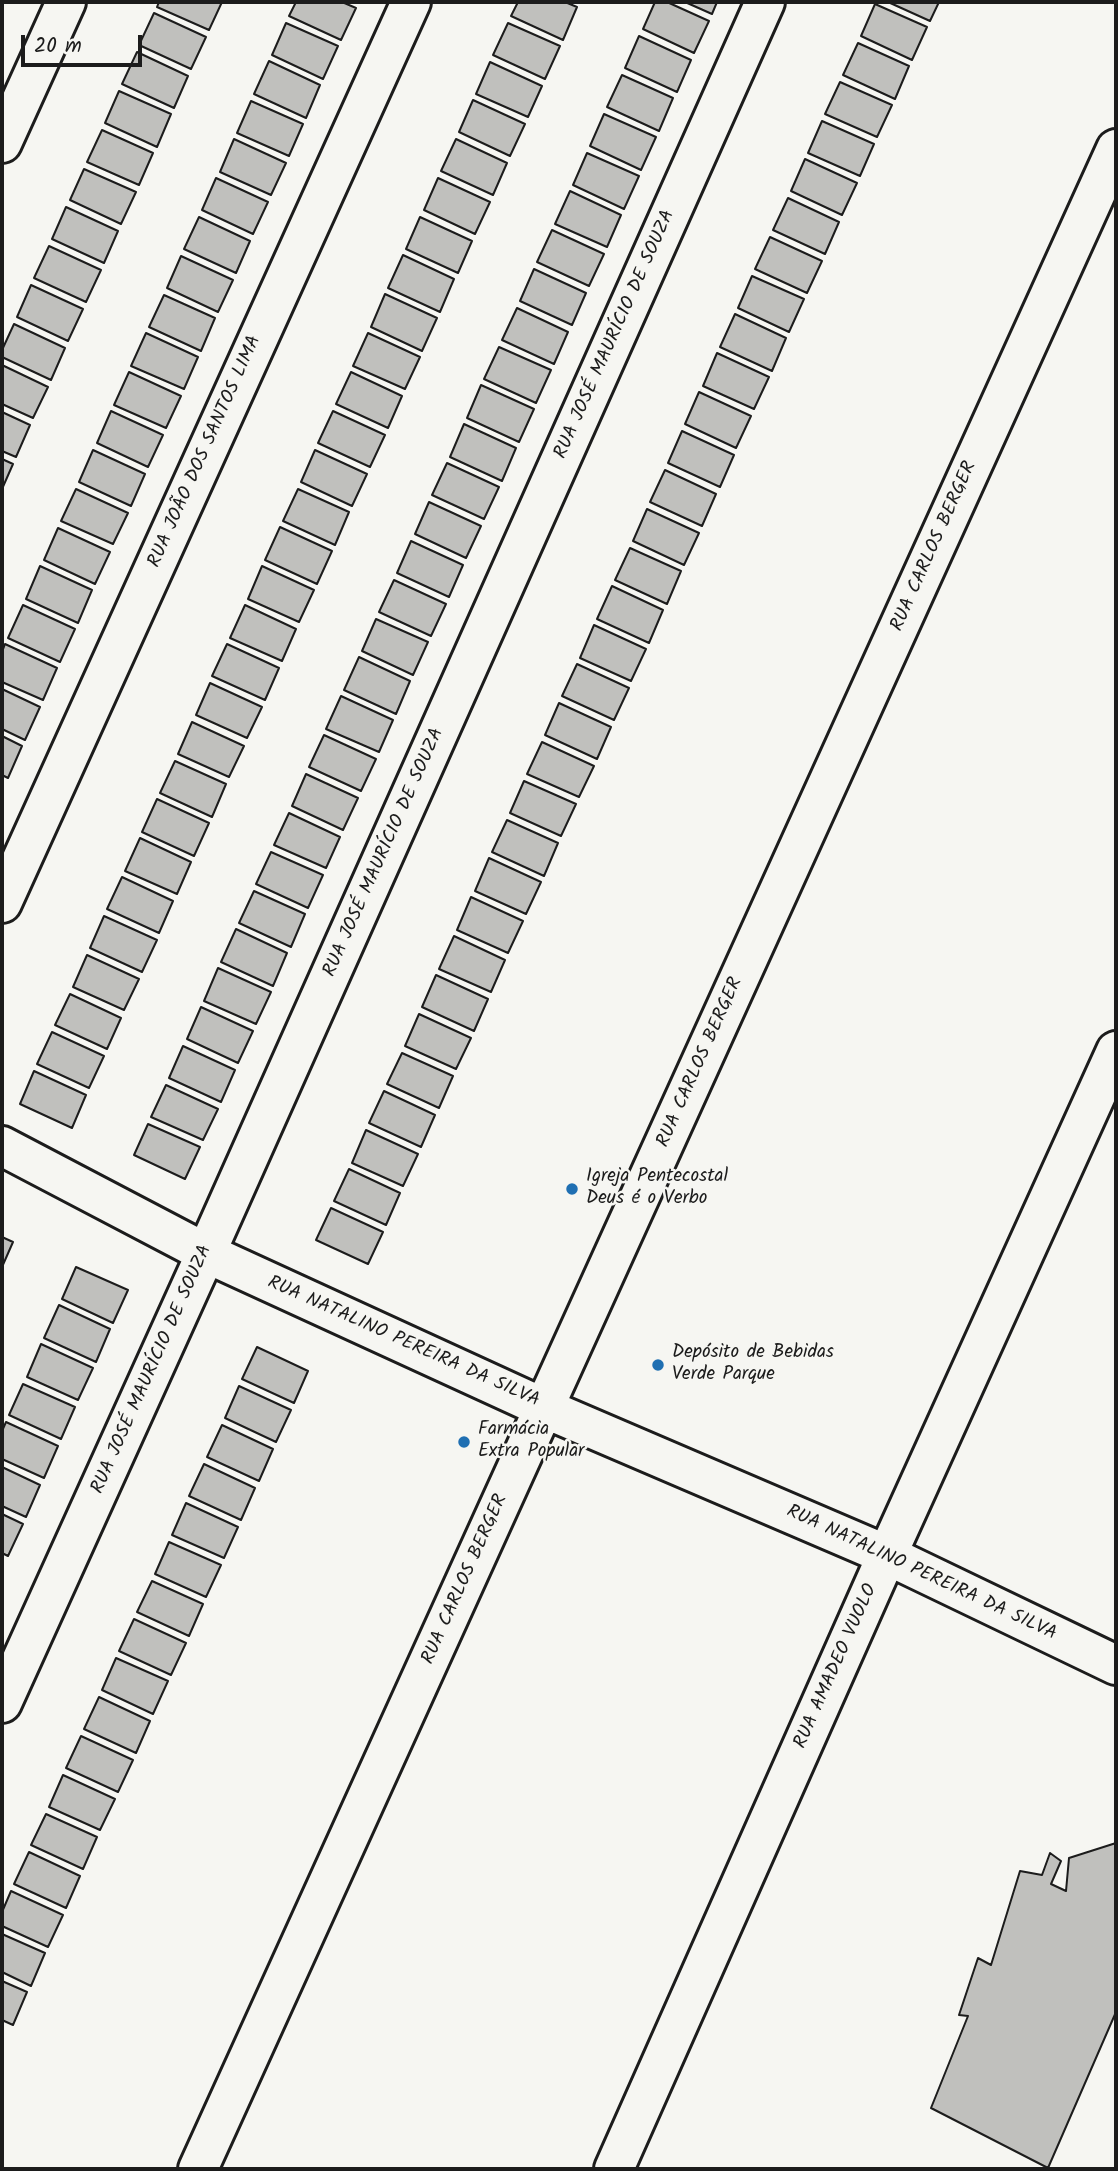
<!DOCTYPE html>
<html>
<head>
<meta charset="utf-8">
<style>
  body { margin:0 }
  #map { position:relative; width:1118px; height:2171px; overflow:hidden; background:#f6f6f2; font-family:Kalam,sans-serif }
  canvas { display:block }
  .frame { position:absolute; inset:0; border:4px solid #1c1c1c; pointer-events:none }
  .scale { position:absolute; left:21px; top:35px; width:121px; height:32px; box-sizing:border-box; border:4px solid #1c1c1c; border-top:0; padding-left:9px; font-size:21px; line-height:24px; white-space:nowrap; color:#1c1c1c; -webkit-text-stroke:5px #f6f6f2; paint-order:stroke }
</style>
</head>
<body>
<div id="map">
<canvas width="1118" height="2171"></canvas>
<div class="frame"></div>
<div class="scale">20 m</div>
</div>
<script>
const c = document.querySelector('canvas').getContext('2d');
c.lineJoin = 'round';
function fill(path, color) {
  c.fillStyle = color;
  c.fill(path, 'evenodd');
}
function poly(rows) {
  const path = new Path2D();
  for (const r of rows) {
    path.moveTo(r[0], r[1]);
    for (let i = 2; i < r.length; i += 2) path.lineTo(r[i], r[i + 1]);
  }
  return path;
}
function strokePath(path, color, width, dash) {
  c.strokeStyle = color;
  c.lineWidth = width;
  c.lineCap = dash ? 'butt' : 'round';
  c.setLineDash(dash || []);
  c.stroke(path);
}
function drawText(font, color, halo, rows, align = 'center') {
  c.font = font + ' Kalam,sans-serif';
  c.lineWidth = 5;
  c.setLineDash([]);
  c.textBaseline = 'middle';
  c.strokeStyle = halo;
  c.fillStyle = color;
  for (const [text, x, y, turn = 0] of rows) {
    c.save();
    c.translate(x, y);
    c.rotate((+turn || 0) * Math.PI / 180);
    c.textAlign = isNaN(turn) ? turn : align;
    if (halo) c.strokeText(text, 0, 0);
    c.fillText(text, 0, 0);
    c.restore();
  }
}
const building = poly([
  [159,2,222,2,209,30,157,7,159,2],
  [296,2,342,2,356,8,341,40,289,16,296,2],
  [518,2,565,2,577,7,563,40,511,16,518,2],
  [655,2,667,2,709,21,694,53,643,29,655,2],
  [685,2,717,2,712,14,685,2],
  [888,2,939,2,930,21,888,2],
  [875,4,927,27,912,60,861,36,875,4],
  [154,13,206,37,191,69,139,45,154,13],
  [286,23,338,46,323,79,272,55,286,23],
  [508,23,560,46,545,79,493,55,508,23],
  [639,36,691,60,677,92,625,68,639,36],
  [858,43,909,66,895,99,843,75,858,43],
  [137,52,188,76,174,108,122,84,137,52],
  [269,61,320,85,306,118,254,94,269,61],
  [490,62,542,86,528,117,476,94,490,62],
  [622,75,673,98,659,131,607,107,622,75],
  [840,82,892,105,877,137,825,114,840,82],
  [119,91,171,114,157,147,105,123,119,91],
  [473,100,525,124,510,156,459,132,473,100],
  [251,101,303,124,289,156,237,133,251,101],
  [604,114,656,137,641,170,590,146,604,114],
  [822,121,874,144,860,176,808,153,822,121],
  [102,130,153,153,139,185,87,162,102,130],
  [234,139,286,163,271,195,220,172,234,139],
  [456,139,507,163,493,195,441,171,456,139],
  [587,153,639,176,624,209,573,185,587,153],
  [805,159,857,183,842,215,791,191,805,159],
  [84,169,136,192,121,224,70,200,84,169],
  [216,178,268,202,253,234,202,210,216,178],
  [438,178,490,202,475,234,424,210,438,178],
  [570,191,621,215,607,247,555,224,570,191],
  [788,198,839,222,825,254,773,230,788,198],
  [66,207,118,231,104,263,52,239,66,207],
  [199,217,250,241,236,273,184,249,199,217],
  [420,217,472,241,458,273,406,249,420,217],
  [552,230,604,254,589,286,537,262,552,230],
  [770,237,822,261,807,293,755,269,770,237],
  [49,246,101,270,86,302,34,278,49,246],
  [403,255,454,279,440,312,388,288,403,255],
  [181,256,233,280,218,312,167,288,181,256],
  [534,269,586,293,572,325,520,301,534,269],
  [752,276,804,299,789,332,738,308,752,276],
  [31,285,83,309,68,341,17,317,31,285],
  [385,294,437,318,422,351,371,327,385,294],
  [164,295,215,318,201,351,149,327,164,295],
  [517,308,568,332,554,364,502,340,517,308],
  [735,314,786,338,772,371,720,347,735,314],
  [14,324,65,348,51,380,2,357,2,350,14,324],
  [146,333,198,357,184,389,131,366,146,333],
  [368,333,420,357,405,389,353,366,368,333],
  [499,347,551,370,536,403,484,379,499,347],
  [717,353,769,377,754,409,703,386,717,353],
  [2,365,48,387,33,418,2,404,2,365],
  [129,372,181,396,166,428,114,405,129,372],
  [351,372,402,396,388,428,336,404,351,372],
  [481,385,534,409,519,442,467,418,481,385],
  [699,392,751,416,736,448,685,424,699,392],
  [111,411,163,435,148,467,97,443,111,411],
  [333,411,385,435,370,467,318,443,333,411],
  [2,412,30,425,16,457,2,451,2,412],
  [464,424,516,448,502,481,450,457,464,424],
  [682,431,734,455,720,487,668,463,682,431],
  [93,450,145,474,131,506,79,482,93,450],
  [315,450,367,474,352,506,301,482,315,450],
  [2,459,13,464,2,489,2,459],
  [447,463,499,487,484,519,432,495,447,463],
  [665,470,716,494,702,526,650,502,665,470],
  [76,489,128,513,113,544,61,521,76,489],
  [298,489,349,512,335,545,283,521,298,489],
  [429,502,481,526,466,558,415,534,429,502],
  [647,509,699,533,684,565,633,541,647,509],
  [280,527,332,551,317,584,265,560,280,527],
  [58,528,110,552,95,584,44,560,58,528],
  [411,541,463,565,449,597,397,573,411,541],
  [630,548,681,571,667,604,615,580,630,548],
  [40,566,92,590,78,623,26,599,40,566],
  [262,566,314,590,299,622,248,599,262,566],
  [394,580,446,604,431,636,379,612,394,580],
  [612,586,663,610,649,643,597,619,612,586],
  [23,605,75,629,60,662,8,638,23,605],
  [245,605,296,629,282,661,230,638,245,605],
  [376,619,428,642,413,675,362,651,376,619],
  [594,625,646,649,631,681,580,658,594,625],
  [5,644,57,668,43,700,2,682,2,652,5,644],
  [227,644,279,668,265,700,212,676,227,644],
  [359,657,410,681,396,714,344,690,359,657],
  [577,664,629,688,614,720,562,696,577,664],
  [210,683,262,707,247,738,196,715,210,683],
  [2,689,40,707,25,740,2,729,2,689],
  [341,696,393,720,379,752,326,729,341,696],
  [559,703,611,727,597,759,545,735,559,703],
  [192,722,244,746,229,777,178,754,192,722],
  [324,735,376,759,361,791,309,767,324,735],
  [2,736,22,746,8,778,2,775,2,736],
  [542,742,594,766,579,797,527,774,542,742],
  [175,761,226,784,212,817,160,793,175,761],
  [306,774,358,798,343,830,292,806,306,774],
  [524,781,576,804,561,836,510,813,524,781],
  [157,799,209,823,194,856,142,832,157,799],
  [289,813,340,837,326,868,274,845,289,813],
  [507,820,558,843,544,876,492,852,507,820],
  [140,838,191,862,177,894,125,871,140,838],
  [271,852,323,875,308,908,256,884,271,852],
  [489,858,541,882,526,914,475,891,489,858],
  [122,877,173,901,159,933,107,909,122,877],
  [254,891,305,914,291,947,239,923,254,891],
  [471,897,523,921,508,953,457,930,471,897],
  [104,916,157,940,142,972,90,948,104,916],
  [236,929,287,953,273,986,221,962,236,929],
  [454,936,505,960,491,992,439,969,454,936],
  [87,955,139,979,124,1010,73,987,87,955],
  [218,968,271,992,256,1024,204,1001,218,968],
  [436,975,488,999,474,1031,422,1007,436,975],
  [70,994,121,1018,107,1049,55,1025,70,994],
  [201,1007,253,1031,238,1063,187,1039,201,1007],
  [419,1014,471,1038,456,1069,405,1046,419,1014],
  [52,1032,104,1056,89,1088,37,1064,52,1032],
  [183,1046,235,1070,221,1102,169,1078,183,1046],
  [402,1053,453,1076,439,1108,387,1084,402,1053],
  [34,1071,86,1095,72,1128,20,1104,34,1071],
  [166,1085,218,1109,203,1140,151,1117,166,1085],
  [384,1091,435,1115,421,1147,369,1123,384,1091],
  [148,1124,200,1147,185,1179,134,1155,148,1124],
  [366,1130,418,1154,403,1186,352,1163,366,1130],
  [349,1169,400,1193,386,1225,334,1201,349,1169],
  [331,1208,383,1232,368,1264,316,1240,331,1208],
  [2,1237,13,1242,2,1267,2,1237],
  [76,1267,128,1290,113,1323,62,1299,76,1267],
  [59,1305,110,1329,96,1362,44,1338,59,1305],
  [41,1344,93,1368,78,1400,27,1377,41,1344],
  [257,1347,308,1371,294,1403,242,1379,257,1347],
  [23,1384,75,1407,61,1439,9,1415,23,1384],
  [239,1386,291,1410,276,1442,225,1418,239,1386],
  [6,1422,58,1446,44,1478,2,1459,2,1431,6,1422],
  [222,1425,273,1449,259,1481,207,1457,222,1425],
  [204,1464,255,1488,241,1520,189,1496,204,1464],
  [2,1467,40,1485,26,1517,2,1506,2,1467],
  [186,1503,238,1527,224,1558,172,1535,186,1503],
  [2,1514,23,1524,8,1556,2,1553,2,1514],
  [169,1542,221,1565,206,1597,155,1574,169,1542],
  [152,1581,203,1604,189,1636,137,1612,152,1581],
  [134,1619,186,1643,171,1675,119,1651,134,1619],
  [116,1658,168,1681,153,1714,102,1690,116,1658],
  [99,1697,150,1721,136,1753,84,1729,99,1697],
  [81,1736,133,1760,118,1792,66,1768,81,1736],
  [63,1775,115,1799,100,1830,49,1807,63,1775],
  [46,1814,97,1837,83,1869,31,1845,46,1814],
  [1116,1843,1116,2012,1048,2168,931,2108,968,2016,959,2015,978,1958,991,1965,1020,1871,1042,1875,1050,1853,1061,1861,1051,1884,1066,1891,1069,1858,1116,1843],
  [29,1852,80,1876,66,1908,14,1884,29,1852],
  [11,1891,63,1915,48,1947,2,1926,2,1912,11,1891],
  [2,1934,45,1953,31,1986,2,1972,2,1934],
  [2,1981,27,1992,13,2025,2,2020,2,1981]
]);
fill(building, '#c0c0bd');
strokePath(building, '#1c1c1c', 2);
const minor = poly([
  [2,143,66,2],
  [2,903,411,2],
  [2,1146,206,1253,544,1408,887,1555,1116,1665],
  [2,1703,206,1253,765,2],
  [198,2169,1116,149],
  [614,2169,887,1555,1116,1051]
]);
strokePath(minor, '#1c1c1c', 44);
strokePath(minor, '#f6f6f2', 38);
for (const [x, y, r, color] of [
  [572,1189,7,"#1f6fb2"],
  [658,1365,7,"#1f6fb2"],
  [464,1442,7,"#1f6fb2"]
]) {
  const dot = new Path2D();
  dot.arc(x, y, r, 0, 2 * Math.PI);
  c.fillStyle = color;
  c.fill(dot);
  strokePath(dot, '#f6f6f2', 2.5);
}
drawText('19px', '#1c1c1c', '#f6f6f2', [
  ["RUA JOSÉ MAURÍCIO DE SOUZA",616,335,-66],
  ["RUA JOÃO DOS SANTOS LIMA",206,452,-66],
  ["RUA CARLOS BERGER",935,547,-66],
  ["RUA JOSÉ MAURÍCIO DE SOUZA",385,853,-66],
  ["RUA CARLOS BERGER",701,1063,-66],
  ["RUA NATALINO PEREIRA DA SILVA",403,1343,24],
  ["RUA JOSÉ MAURÍCIO DE SOUZA",153,1370,-66],
  ["RUA NATALINO PEREIRA DA SILVA",921,1574,25],
  ["RUA CARLOS BERGER",466,1580,-66],
  ["RUA AMADEO VUOLO",837,1667,-66]
]);
drawText('19px', '#1c1c1c', '#f6f6f2', [
  ["Igreja Pentecostal",586,1178],
  ["Deus é o Verbo",586,1200],
  ["Depósito de Bebidas",672,1354],
  ["Verde Parque",672,1376],
  ["Farmácia",478,1431],
  ["Extra Popular",478,1453]
], 'left');
</script>
</body>
</html>
